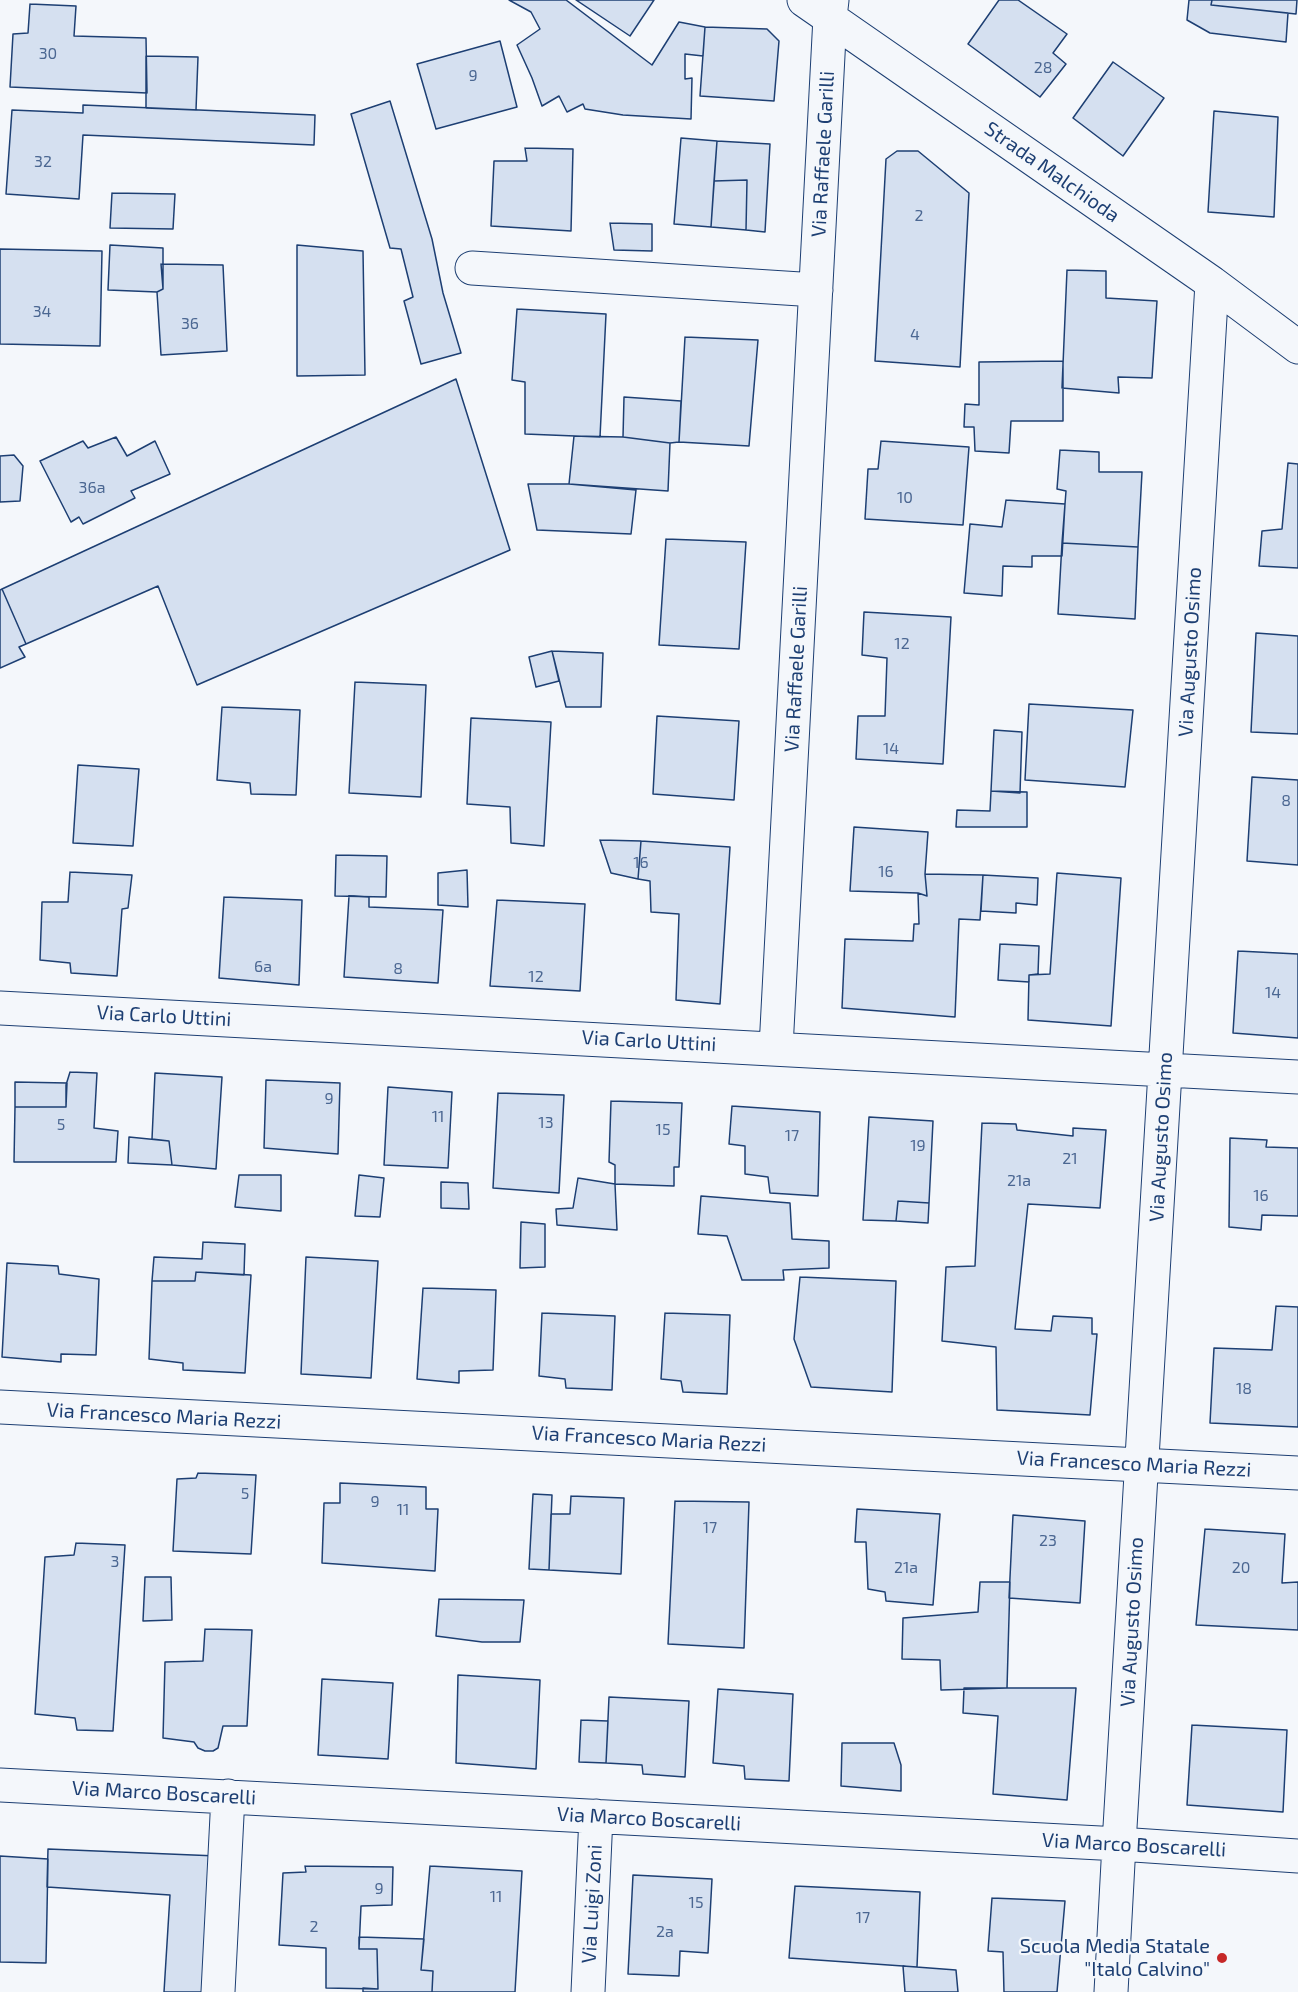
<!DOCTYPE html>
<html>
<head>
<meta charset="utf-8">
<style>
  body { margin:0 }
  canvas { display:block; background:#f4f7fb }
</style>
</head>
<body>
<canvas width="1298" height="1992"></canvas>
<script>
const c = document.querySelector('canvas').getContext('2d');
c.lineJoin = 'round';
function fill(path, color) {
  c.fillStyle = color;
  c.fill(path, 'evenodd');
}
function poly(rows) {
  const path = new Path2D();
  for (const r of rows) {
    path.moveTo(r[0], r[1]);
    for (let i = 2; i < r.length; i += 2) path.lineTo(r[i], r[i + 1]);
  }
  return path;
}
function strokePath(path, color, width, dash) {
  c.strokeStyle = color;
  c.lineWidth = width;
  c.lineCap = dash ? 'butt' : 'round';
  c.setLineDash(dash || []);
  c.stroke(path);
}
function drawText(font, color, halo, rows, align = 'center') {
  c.font = font + ' "Exo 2",sans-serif';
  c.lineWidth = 4.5;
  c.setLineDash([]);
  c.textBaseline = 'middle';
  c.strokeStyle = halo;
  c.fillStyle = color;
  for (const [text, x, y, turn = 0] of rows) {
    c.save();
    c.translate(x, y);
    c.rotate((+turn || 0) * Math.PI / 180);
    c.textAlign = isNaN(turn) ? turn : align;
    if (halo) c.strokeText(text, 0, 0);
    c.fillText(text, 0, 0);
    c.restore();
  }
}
const building = poly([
  [509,0,566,0,652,65,679,22,705,27,703,56,685,54,685,79,692,78,691,119,623,115,585,109,583,104,567,112,559,96,542,106,532,78,517,45,540,29,531,12,509,0],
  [576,0,654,0,630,36,576,0],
  [999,0,1018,0,1067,34,1053,53,1066,64,1040,97,968,44,999,0],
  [1189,0,1212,0,1211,5,1288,13,1286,42,1210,33,1187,20,1189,0],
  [1212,0,1297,0,1296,14,1211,5,1212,0],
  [30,4,76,6,74,36,146,38,147,93,10,87,13,34,28,33,30,4],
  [705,27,767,29,779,41,774,101,700,96,705,27],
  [500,41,517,107,436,129,417,64,500,41],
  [146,56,198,57,196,110,146,108,146,56],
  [1113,62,1164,98,1123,156,1073,118,1113,62],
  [390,101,432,239,443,293,461,353,421,364,404,301,413,297,401,249,390,248,351,114,390,101],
  [83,105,315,115,314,145,83,135,79,199,6,194,12,110,83,113,83,105],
  [1214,111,1278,117,1274,217,1208,212,1214,111],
  [681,138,717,141,711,227,674,224,681,138],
  [717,141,770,144,765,232,746,230,747,180,714,181,717,141],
  [525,148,573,149,571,231,491,226,494,161,527,161,525,148],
  [897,151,918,151,969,193,960,367,875,361,886,159,897,151],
  [747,180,746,230,711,227,714,181,747,180],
  [112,193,175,194,173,229,110,228,112,193],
  [610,223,652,224,652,251,614,250,610,223],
  [110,245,163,248,163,289,157,292,108,290,110,245],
  [297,245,363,251,365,375,297,376,297,245],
  [0,249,102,251,100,346,0,344,0,249],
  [161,264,223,265,227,351,161,355,157,292,163,289,161,264],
  [1067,270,1106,271,1106,298,1157,301,1152,378,1118,377,1119,393,1062,388,1067,270],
  [517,309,606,314,600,437,525,434,525,382,512,380,517,309],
  [685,337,758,340,749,446,679,442,685,337],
  [1063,361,1063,421,1011,421,1009,453,975,451,974,427,964,427,965,404,979,405,979,362,1063,361],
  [456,379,510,550,197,685,158,586,26,644,2,589,456,379],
  [624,397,681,401,679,442,670,443,623,437,624,397],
  [574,436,623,437,670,443,668,491,569,484,574,436],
  [116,437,127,456,155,441,170,474,131,491,135,498,83,524,79,517,71,522,40,461,83,441,88,448,116,437],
  [881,441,969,447,963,525,865,519,868,469,878,469,881,441],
  [1060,450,1099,452,1099,472,1142,472,1138,547,1062,543,1066,491,1057,489,1060,450],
  [14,455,23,466,20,501,0,502,0,456,14,455],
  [1288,463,1298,464,1298,568,1259,566,1262,531,1282,529,1288,463],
  [528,484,569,484,636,490,631,534,537,530,528,484],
  [1006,500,1065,504,1062,556,1032,556,1032,567,1003,566,1002,596,964,593,970,524,1002,527,1006,500],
  [666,539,746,542,739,649,659,645,666,539],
  [1062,543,1138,547,1135,619,1058,614,1062,543],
  [2,589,26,644,19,647,25,657,0,668,0,590,2,589],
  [864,612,951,617,943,764,856,759,858,716,885,716,887,658,862,655,864,612],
  [1256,633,1298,636,1298,734,1251,732,1256,633],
  [552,651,559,681,536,687,529,657,552,651],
  [552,651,603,653,601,707,566,707,552,651],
  [355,682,426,685,421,797,349,793,355,682],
  [1029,704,1133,710,1125,787,1025,780,1029,704],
  [222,707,300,710,296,795,251,794,250,783,217,780,222,707],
  [657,716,739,721,734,800,653,794,657,716],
  [471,718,551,722,544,846,511,843,510,807,467,804,471,718],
  [994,730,1022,732,1020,793,991,791,994,730],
  [78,765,139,769,133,846,73,843,78,765],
  [1252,777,1298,780,1298,865,1247,861,1252,777],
  [991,791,1027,792,1027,827,956,827,957,810,990,811,991,791],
  [854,827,928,832,925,874,927,896,918,893,850,891,854,827],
  [600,840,641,841,638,879,611,873,600,840],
  [641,841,730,847,720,1004,676,1000,679,914,651,912,650,881,638,879,641,841],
  [336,855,387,856,386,897,335,896,336,855],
  [467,870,468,907,438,905,438,873,467,870],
  [70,872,132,875,128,908,122,909,117,976,71,973,70,963,40,960,42,902,68,902,70,872],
  [1057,873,1121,878,1111,1026,1028,1020,1029,975,1050,974,1057,873],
  [925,874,983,875,980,920,959,919,955,1017,842,1008,845,939,913,941,914,924,919,924,918,893,927,896,925,874],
  [983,875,1038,878,1037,905,1016,903,1016,913,981,911,983,875],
  [349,896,369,897,369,907,443,910,438,983,344,977,349,896],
  [224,897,302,900,299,985,219,978,224,897],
  [497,900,585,904,580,991,490,986,497,900],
  [1000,944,1039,946,1038,974,1029,975,1029,982,998,980,1000,944],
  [1238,951,1298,954,1298,1038,1233,1033,1238,951],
  [70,1072,97,1073,94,1128,118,1131,116,1162,14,1162,15,1107,66,1107,66,1085,70,1072],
  [155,1073,222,1077,216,1169,172,1165,169,1141,152,1139,155,1073],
  [266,1080,340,1083,338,1154,264,1148,266,1080],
  [15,1082,67,1083,66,1107,15,1107,15,1082],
  [388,1087,452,1092,448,1168,384,1165,388,1087],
  [498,1093,564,1095,559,1193,493,1188,498,1093],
  [611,1101,682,1103,679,1167,674,1167,674,1186,615,1184,615,1165,609,1162,611,1101],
  [732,1106,820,1112,818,1196,770,1193,768,1177,745,1174,745,1146,729,1144,732,1106],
  [869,1117,933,1121,929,1203,898,1201,896,1221,863,1220,869,1117],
  [982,1123,1016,1124,1017,1130,1073,1136,1073,1128,1106,1130,1100,1208,1028,1204,1015,1329,1051,1331,1053,1316,1092,1318,1092,1334,1097,1334,1090,1415,997,1410,996,1347,942,1341,946,1267,975,1266,982,1123],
  [129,1137,169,1141,172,1165,128,1163,129,1137],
  [1230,1138,1267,1140,1266,1147,1298,1148,1298,1216,1262,1215,1261,1230,1229,1227,1230,1138],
  [239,1175,281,1175,281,1211,235,1207,239,1175],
  [359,1175,384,1178,380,1217,355,1216,359,1175],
  [578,1178,615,1184,617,1230,557,1225,556,1209,573,1208,578,1178],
  [441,1182,468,1183,469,1209,441,1208,441,1182],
  [701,1196,790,1203,792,1239,829,1241,829,1268,783,1270,784,1280,742,1280,727,1236,698,1234,701,1196],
  [898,1201,929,1203,928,1223,896,1221,898,1201],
  [521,1222,545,1224,545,1267,520,1268,521,1222],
  [203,1242,245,1244,244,1275,196,1272,195,1281,152,1281,154,1257,202,1259,203,1242],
  [306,1257,378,1261,371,1378,301,1374,306,1257],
  [7,1263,58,1266,59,1274,99,1279,96,1355,61,1354,61,1362,2,1357,7,1263],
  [196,1272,251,1275,245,1373,183,1370,183,1363,149,1359,152,1281,195,1281,196,1272],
  [800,1277,896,1281,892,1392,811,1387,794,1339,800,1277],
  [423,1288,496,1290,493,1370,459,1371,459,1383,417,1379,423,1288],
  [1276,1306,1298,1307,1298,1427,1210,1423,1214,1348,1272,1350,1276,1306],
  [542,1313,615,1316,612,1390,566,1388,565,1379,539,1376,542,1313],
  [665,1313,730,1315,727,1394,683,1392,681,1381,661,1379,665,1313],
  [198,1473,256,1475,251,1554,173,1551,177,1479,196,1478,198,1473],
  [340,1483,426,1487,426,1509,438,1509,435,1571,322,1563,324,1503,340,1503,340,1483],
  [533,1494,552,1495,549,1570,529,1569,533,1494],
  [571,1496,624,1498,621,1574,549,1570,551,1514,570,1514,571,1496],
  [675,1501,749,1502,744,1648,668,1644,675,1501],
  [857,1509,940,1514,933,1605,886,1601,885,1592,868,1589,866,1542,855,1542,857,1509],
  [1013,1515,1085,1521,1080,1603,1009,1598,1013,1515],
  [1205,1529,1285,1534,1282,1583,1298,1582,1298,1630,1196,1625,1205,1529],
  [76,1543,125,1545,113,1731,77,1730,75,1718,35,1714,45,1557,74,1555,76,1543],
  [145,1577,171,1577,172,1620,143,1621,145,1577],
  [980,1582,1010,1582,1007,1688,941,1690,940,1660,902,1659,903,1618,978,1612,980,1582],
  [439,1599,524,1600,520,1642,482,1642,436,1636,439,1599],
  [205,1629,252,1630,247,1726,223,1726,218,1748,213,1751,205,1751,198,1748,194,1742,163,1738,165,1662,203,1661,205,1629],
  [458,1675,540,1680,536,1769,456,1763,458,1675],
  [322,1679,393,1683,388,1759,318,1755,322,1679],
  [964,1688,1076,1688,1067,1800,993,1794,998,1716,963,1713,964,1688],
  [718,1689,793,1694,789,1781,745,1779,744,1766,713,1763,718,1689],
  [609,1697,689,1701,685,1777,643,1774,642,1765,606,1763,609,1697],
  [581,1720,608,1721,606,1763,579,1762,581,1720],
  [1192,1725,1287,1730,1283,1812,1187,1805,1192,1725],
  [842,1743,894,1743,901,1765,901,1791,841,1786,842,1743],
  [48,1849,217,1856,210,1992,164,1992,170,1895,47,1887,48,1849],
  [0,1856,48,1859,46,1963,0,1962,0,1856],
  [305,1866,393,1867,392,1905,361,1906,359,1949,377,1949,378,1989,326,1988,326,1948,279,1945,283,1873,306,1872,305,1866],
  [430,1866,522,1871,515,1992,432,1992,433,1971,421,1970,430,1866],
  [633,1875,712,1879,708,1953,680,1951,679,1976,628,1974,633,1875],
  [795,1886,920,1892,917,1967,789,1958,795,1886],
  [992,1898,1065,1901,1057,1992,1004,1992,1003,1952,988,1951,992,1898],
  [359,1937,424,1939,421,1970,433,1971,432,1992,363,1992,363,1988,378,1989,377,1949,359,1949,359,1937],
  [903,1966,956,1970,958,1992,905,1992,903,1966]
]);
fill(building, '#d5e0f0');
strokePath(building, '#1d3f73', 1.5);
const minor = poly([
  [804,0,1212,283,1298,347],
  [472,268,816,290],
  [0,1008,1298,1077],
  [776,1048,830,17,832,0],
  [0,1407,1298,1473],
  [0,1785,1119,1844,1298,1856],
  [218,1992,228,1796],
  [588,1992,596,1816],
  [1111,1992,1119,1844,1212,283]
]);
strokePath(minor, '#1d3f73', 35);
strokePath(minor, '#f4f7fb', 33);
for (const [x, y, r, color] of [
  [1222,1958,6,"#c62828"]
]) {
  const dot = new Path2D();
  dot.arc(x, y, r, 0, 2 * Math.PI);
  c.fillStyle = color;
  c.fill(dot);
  strokePath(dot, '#f4f7fb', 2);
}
drawText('16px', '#4b6792', null, [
  ["30",48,54],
  ["28",1043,68],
  ["9",473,76],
  ["32",43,162],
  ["2",919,216],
  ["34",42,312],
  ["36",190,324],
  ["4",915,335],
  ["36a",92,488],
  ["10",905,498],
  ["12",902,644],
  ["14",891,749],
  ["8",1286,801],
  ["16",641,863],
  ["16",886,872],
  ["6a",263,967],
  ["8",398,969],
  ["12",536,977],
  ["14",1273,993],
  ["9",329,1099],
  ["11",438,1117],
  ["13",546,1123],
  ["5",61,1125],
  ["15",663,1130],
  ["17",792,1136],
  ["19",918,1146],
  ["21",1070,1159],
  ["21a",1019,1181],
  ["16",1261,1196],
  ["18",1244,1389],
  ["5",245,1494],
  ["9",375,1502],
  ["11",403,1510],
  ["17",710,1528],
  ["23",1048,1541],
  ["3",115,1562],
  ["21a",906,1568],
  ["20",1241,1568],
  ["9",379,1889],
  ["11",496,1897],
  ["15",696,1903],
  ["17",863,1918],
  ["2",314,1927],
  ["2a",665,1932]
]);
drawText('20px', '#1d3f73', '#f4f7fb', [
  ["Via Raffaele Garilli",823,154,-87],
  ["Strada Malchioda",1052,172,35],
  ["Via Augusto Osimo",1190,652,-87],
  ["Via Raffaele Garilli",796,669,-87],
  ["Via Carlo Uttini",164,1016,3],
  ["Via Carlo Uttini",649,1041,3],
  ["Via Augusto Osimo",1161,1137,-87],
  ["Via Francesco Maria Rezzi",164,1416,3],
  ["Via Francesco Maria Rezzi",649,1439,3],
  ["Via Francesco Maria Rezzi",1134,1464,3],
  ["Via Augusto Osimo",1132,1622,-87],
  ["Via Marco Boscarelli",164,1793,3],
  ["Via Marco Boscarelli",649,1819,3],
  ["Via Marco Boscarelli",1134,1845,3],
  ["Via Luigi Zoni",592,1904,-87]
]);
drawText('20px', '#1d3f73', '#f4f7fb', [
  ["Scuola Media Statale",1210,1946],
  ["\"Italo Calvino\"",1210,1969]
], 'right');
</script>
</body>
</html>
